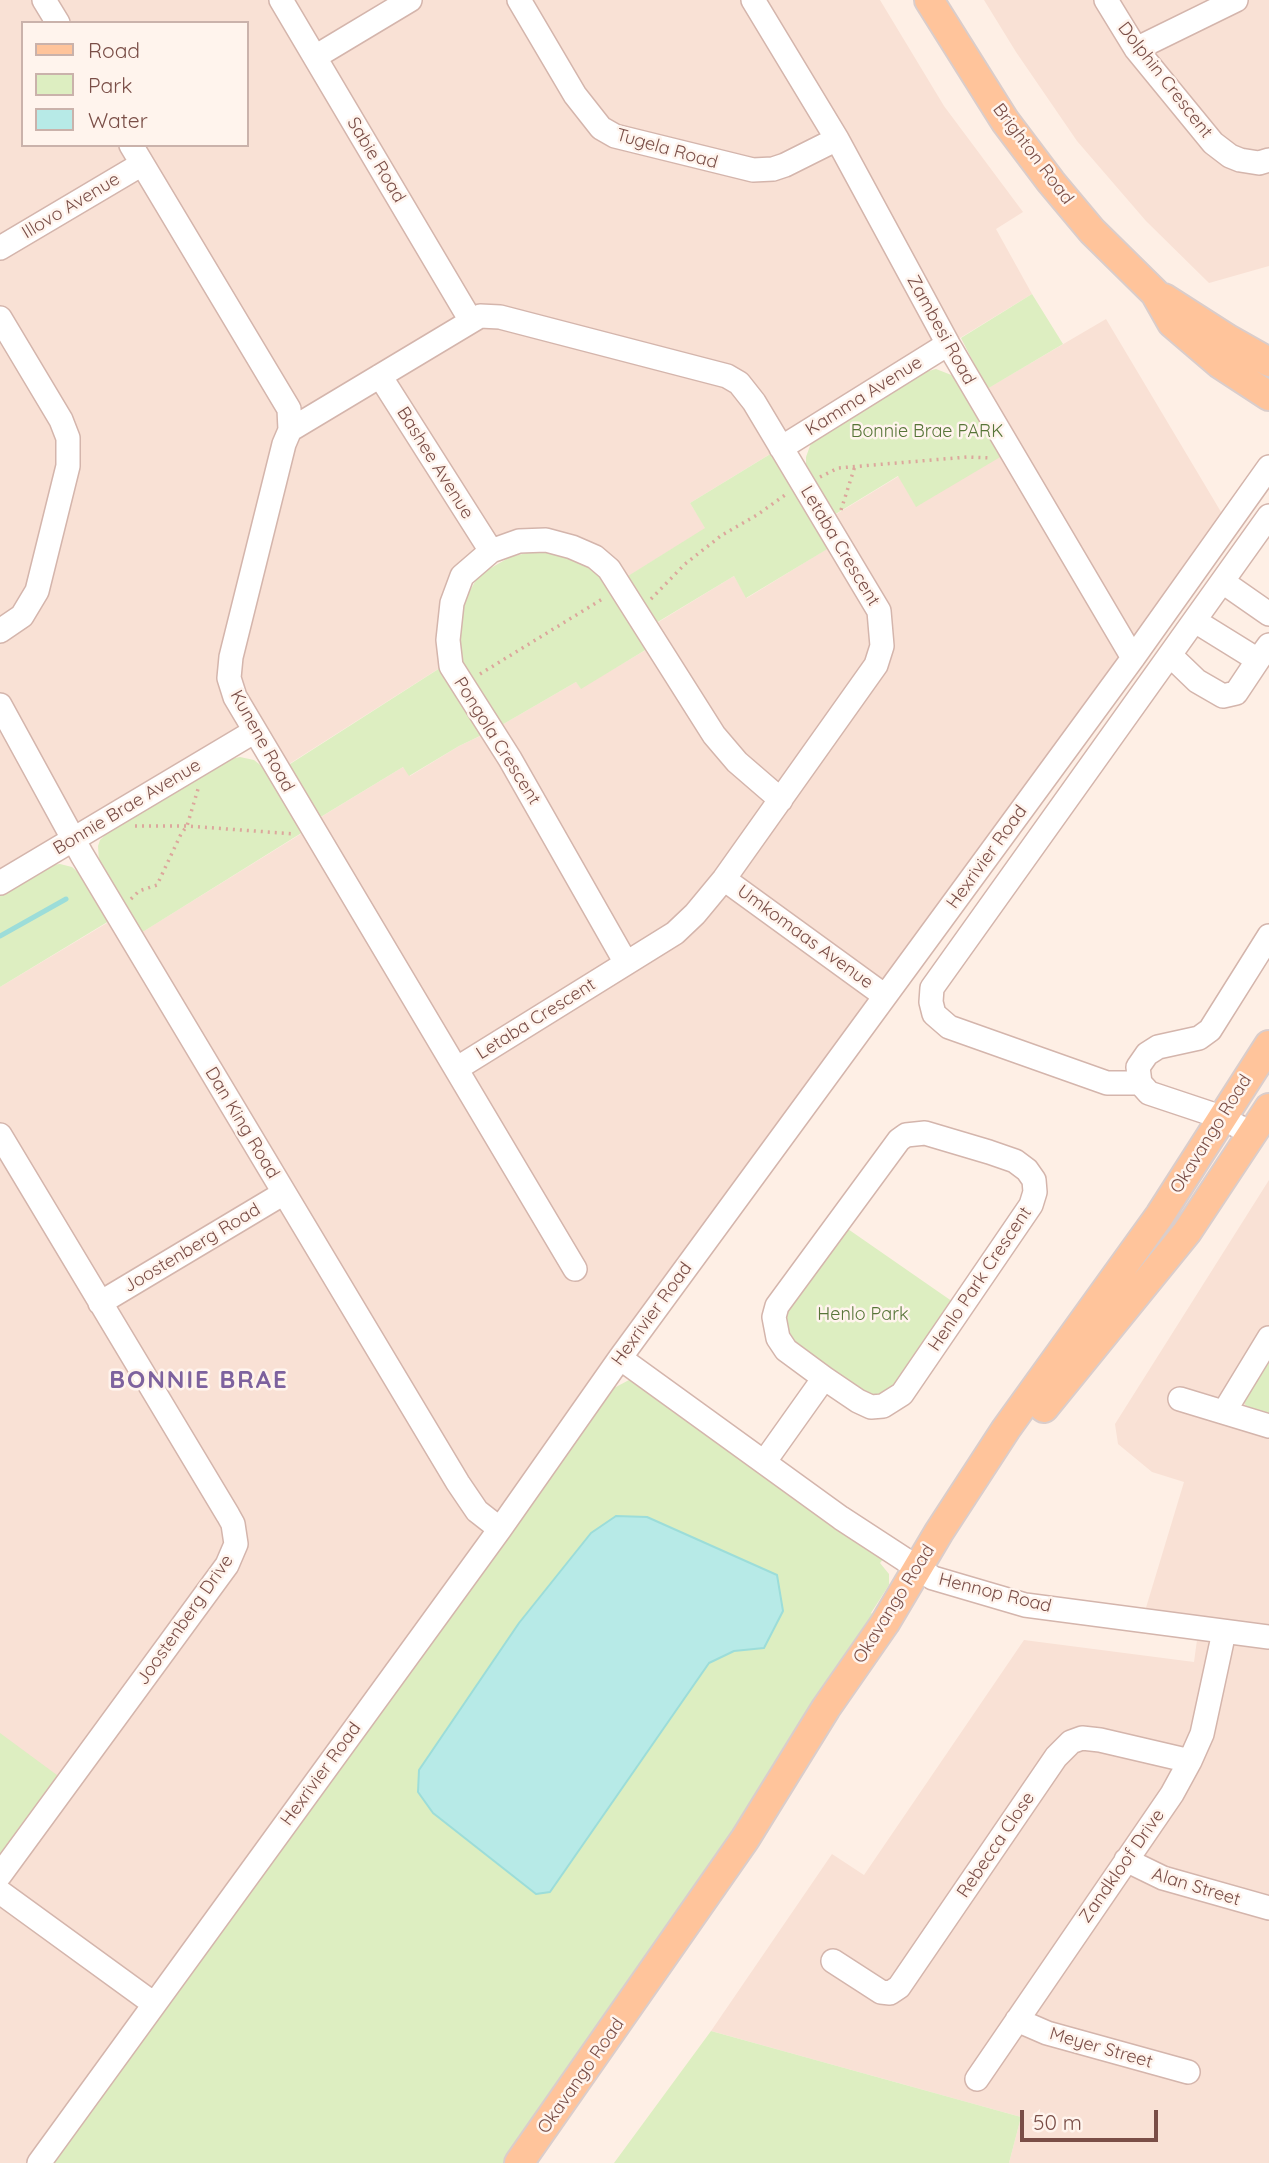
<!DOCTYPE html>
<html>
<head>
<meta charset="utf-8">
<style>
  body { margin:0 }
  #map { position:relative; width:1269px; height:2163px; overflow:hidden; background:#feefe5; font-family:Quicksand,sans-serif }
  canvas { display:block }
  .legend { position:absolute; left:21px; top:21px; width:228px; height:126px; box-sizing:border-box; background:#fff4ed; border:2px solid #cab2ab; margin:0; padding:9px 12px; list-style:none; font-size:21px; color:#7a4e47 }
  .legend li { display:flex; align-items:center; gap:14px; height:35px }
  .legend b { width:35px; border:2px solid #cab2ab }
  .scale { position:absolute; left:1020px; top:2110px; width:138px; height:32px; box-sizing:border-box; border:4px solid #7a4e47; border-top:0; padding-left:9px; font-size:21px; line-height:24px; white-space:nowrap; color:#7a4e47; -webkit-text-stroke:5px #fff4ed; paint-order:stroke }
</style>
</head>
<body>
<div id="map">
<canvas width="1269" height="2163"></canvas>
<ul class="legend">
<li><b style="height:9px;background:#ffc49b"></b>Road</li>
<li><b style="height:19px;background:#ddeec1"></b>Park</li>
<li><b style="height:19px;background:#b7eae7"></b>Water</li>
</ul>
<div class="scale">50 m</div>
</div>
<script>
const c = document.querySelector('canvas').getContext('2d');
c.lineJoin = 'round';
function fill(path, color) {
  c.fillStyle = color;
  c.fill(path, 'evenodd');
}
function poly(rows) {
  const path = new Path2D();
  for (const r of rows) {
    path.moveTo(r[0], r[1]);
    for (let i = 2; i < r.length; i += 2) path.lineTo(r[i], r[i + 1]);
  }
  return path;
}
function strokePath(path, color, width, dash) {
  c.strokeStyle = color;
  c.lineWidth = width;
  c.lineCap = dash ? 'butt' : 'round';
  c.setLineDash(dash || []);
  c.stroke(path);
}
function drawText(font, color, halo, rows, align = 'center') {
  c.font = font + ' Quicksand,sans-serif';
  c.lineWidth = 5;
  c.setLineDash([]);
  c.textBaseline = 'middle';
  c.strokeStyle = halo;
  c.fillStyle = color;
  for (const [text, x, y, turn = 0] of rows) {
    c.save();
    c.translate(x, y);
    c.rotate((+turn || 0) * Math.PI / 180);
    c.textAlign = isNaN(turn) ? turn : align;
    if (halo) c.strokeText(text, 0, 0);
    c.fillText(text, 0, 0);
    c.restore();
  }
}
fill(poly([
  [0,0,880,0,944,106,1023,212,996,229,1032,294,690,503,706,528,619,582,547,538,460,574,446,664,275,773,252,737,0,886],
  [23,23,247,23,247,145,23,145],
  [984,0,1269,0,1269,266,1209,283,1146,221,1077,141,1016,52],
  [1106,319,1227,522,37,2163,0,2163,0,987,117,917,131,939,312,827,311,823,403,767,410,776,459,746,493,730,576,682,581,688,656,644,647,629,734,576,747,598,838,542,825,521,899,476,916,506,978,394],
  [1269,1180,1269,2163,1009,2163,1021,2117,711,2031,832,1854,864,1875,1024,1640,1194,1662,1200,1618,1145,1611,1184,1482,1152,1472,1118,1444,1115,1424]
]), '#f9e1d5');
fill(poly([
  [1032,294,1063,344,987,389,961,338],
  [936,369,954,376,1002,456,916,507,898,476,834,515,806,464,806,457,811,443,925,372],
  [772,453,829,548,746,598,734,576,656,623,628,576,705,528,690,503],
  [539,550,581,559,604,577,647,649,581,689,576,682,500,726,473,688,474,681,463,663,458,650,459,618,468,594,476,580,484,572,510,557],
  [440,668,482,735,459,746,409,776,403,767,319,818,287,766],
  [240,757,254,760,264,768,303,832,141,933,99,861,98,846,100,840,110,830,231,759],
  [60,864,72,867,81,875,109,921,0,987,0,895,50,865],
  [845,1227,956,1304,894,1393,869,1397,795,1343,785,1326,786,1313],
  [1269,1352,1269,1418,1247,1408,1243,1400],
  [629,1380,634,1380,885,1557,880,1563,889,1574,889,1585,871,1613,877,1618,735,1844,506,2163,51,2163,614,1388],
  [0,1733,61,1778,0,1859],
  [711,2031,1021,2117,1009,2163,614,2163]
]), '#ddeec1');
const water = poly([
  [616,1516,647,1517,777,1575,783,1611,764,1648,734,1651,709,1663,550,1892,536,1894,433,1813,418,1792,419,1770,519,1623,591,1533,616,1516]
]);
fill(water, '#b7eae7');
strokePath(water, '#9cddd9', 2);
strokePath(poly([
  [0,936,66,899]
]), '#9cddd9', 5);
const minor = poly([
  [44,0,58,23],
  [281,0,471,321],
  [519,0,575,95,601,128,615,136,753,170,773,169,785,165,837,139],
  [753,0,837,139,948,344,1133,658],
  [1106,0,1136,49,1213,143,1230,156,1240,160,1259,163,1269,160],
  [1136,49,1236,0],
  [315,57,410,0],
  [131,145,289,409,290,430,284,444,231,657,229,678,235,697,575,1269],
  [0,248,142,164],
  [0,318,61,420,68,438,68,466,37,591,22,616,0,631],
  [380,376,491,551],
  [290,430,480,316,500,317,727,376,739,383,754,402,879,611,882,646,876,665,724,879,695,914,675,933,456,1069],
  [781,448,948,344],
  [1223,582,1269,614],
  [1195,621,1258,660,1269,645],
  [1171,656,1197,681,1223,696,1236,693,1258,660],
  [0,705,82,855,458,1483,477,1511,500,1529],
  [724,879,885,996],
  [0,883,255,731],
  [626,963,510,759,451,666,448,640,452,603,462,576,491,551,519,541,546,540,572,547,595,557,609,569,714,735,737,762,781,800],
  [1140,1083,1107,1083,949,1027,934,1014,931,1002,932,988,1269,516],
  [1252,1134,1221,1117,1149,1093,1140,1083,1138,1067,1147,1054,1158,1047,1199,1038,1210,1030,1269,936],
  [0,1135,228,1515,233,1524,236,1544,227,1565,0,1875],
  [100,1303,284,1193],
  [620,1358,841,1518,933,1578,1025,1605,1269,1637],
  [1180,1399,1269,1426],
  [1224,1412,1269,1338],
  [765,1461,824,1378,858,1401,871,1407,883,1406,902,1394,1031,1205,1035,1192,1034,1180,1027,1170,1015,1161,989,1152,925,1133,906,1135,899,1140,777,1306,774,1317,778,1338,786,1350,824,1378],
  [1126,1860,1163,1878,1269,1908],
  [0,1892,154,2004],
  [833,1961,881,1992,890,1993,899,1987,1056,1757,1071,1742,1082,1738,1100,1740,1190,1761],
  [1017,2020,1047,2033,1188,2072],
  [977,2079,1172,1794,1190,1761,1202,1734,1224,1632],
  [39,2163,500,1529,620,1358,1133,658,1269,467]
]);
const major = poly([
  [929,0,1005,121,1051,182,1092,231,1155,293,1172,323,1220,364,1269,396],
  [1164,298,1228,339,1269,362],
  [1044,1408,1187,1232,1269,1108],
  [519,2163,745,1839,826,1708,885,1623,939,1532,1006,1429,1160,1215,1269,1045]
]);
strokePath(minor, '#d4b5ac', 26);
strokePath(major, '#dacdcb', 32);
strokePath(poly([
  [820,477,838,468,967,457,991,458],
  [841,510,855,466],
  [651,599,685,564,722,535,757,515,785,495],
  [480,674,604,598],
  [135,826,187,826,295,834],
  [131,899,139,891,157,885,181,834,187,826,198,789]
]), '#dca79c', 3.5, [2, 5]);
strokePath(minor, '#fff', 23);
strokePath(major, '#ffc49b', 28);
drawText('18px', '#7a4e47', '#fff4ed', [
  ["Dolphin Crescent",1165,80,52],
  ["Tugela Road",667,149,16],
  ["Brighton Road",1033,154,53],
  ["Sabie Road",376,160,59],
  ["Illovo Avenue",71,206,-31],
  ["Zambesi Road",941,330,61],
  ["Kamma Avenue",864,396,-32],
  ["Bashee Avenue",435,463,58],
  ["Letaba Crescent",840,546,59],
  ["Kunene Road",262,741,61],
  ["Pongola Crescent",497,741,58],
  ["Bonnie Brae Avenue",127,807,-31],
  ["Hexrivier Road",987,857,-54],
  ["Umkomaas Avenue",805,937,36],
  ["Letaba Crescent",536,1019,-32],
  ["Dan King Road",242,1123,59],
  ["Okavango Road",1211,1134,-58],
  ["Joostenberg Road",192,1248,-31],
  ["Henlo Park Crescent",980,1279,-56],
  ["Hexrivier Road",652,1314,-54],
  ["Hennop Road",995,1593,14],
  ["Okavango Road",894,1604,-58],
  ["Joostenberg Drive",185,1620,-55],
  ["Hexrivier Road",321,1774,-54],
  ["Rebecca Close",996,1845,-56],
  ["Zandkloof Drive",1122,1866,-55],
  ["Alan Street",1196,1887,17],
  ["Meyer Street",1101,2048,16],
  ["Okavango Road",581,2076,-55]
]);
drawText('18px', '#577538', '#fff4ed', [
  ["Bonnie Brae PARK",927,432],
  ["Henlo Park",863,1315]
]);
c.letterSpacing = '2px';
drawText('bold 24px', '#7d629e', '#fff4ed', [
  ["BONNIE BRAE",199,1381]
]);
c.letterSpacing = '0px';
</script>
</body>
</html>
